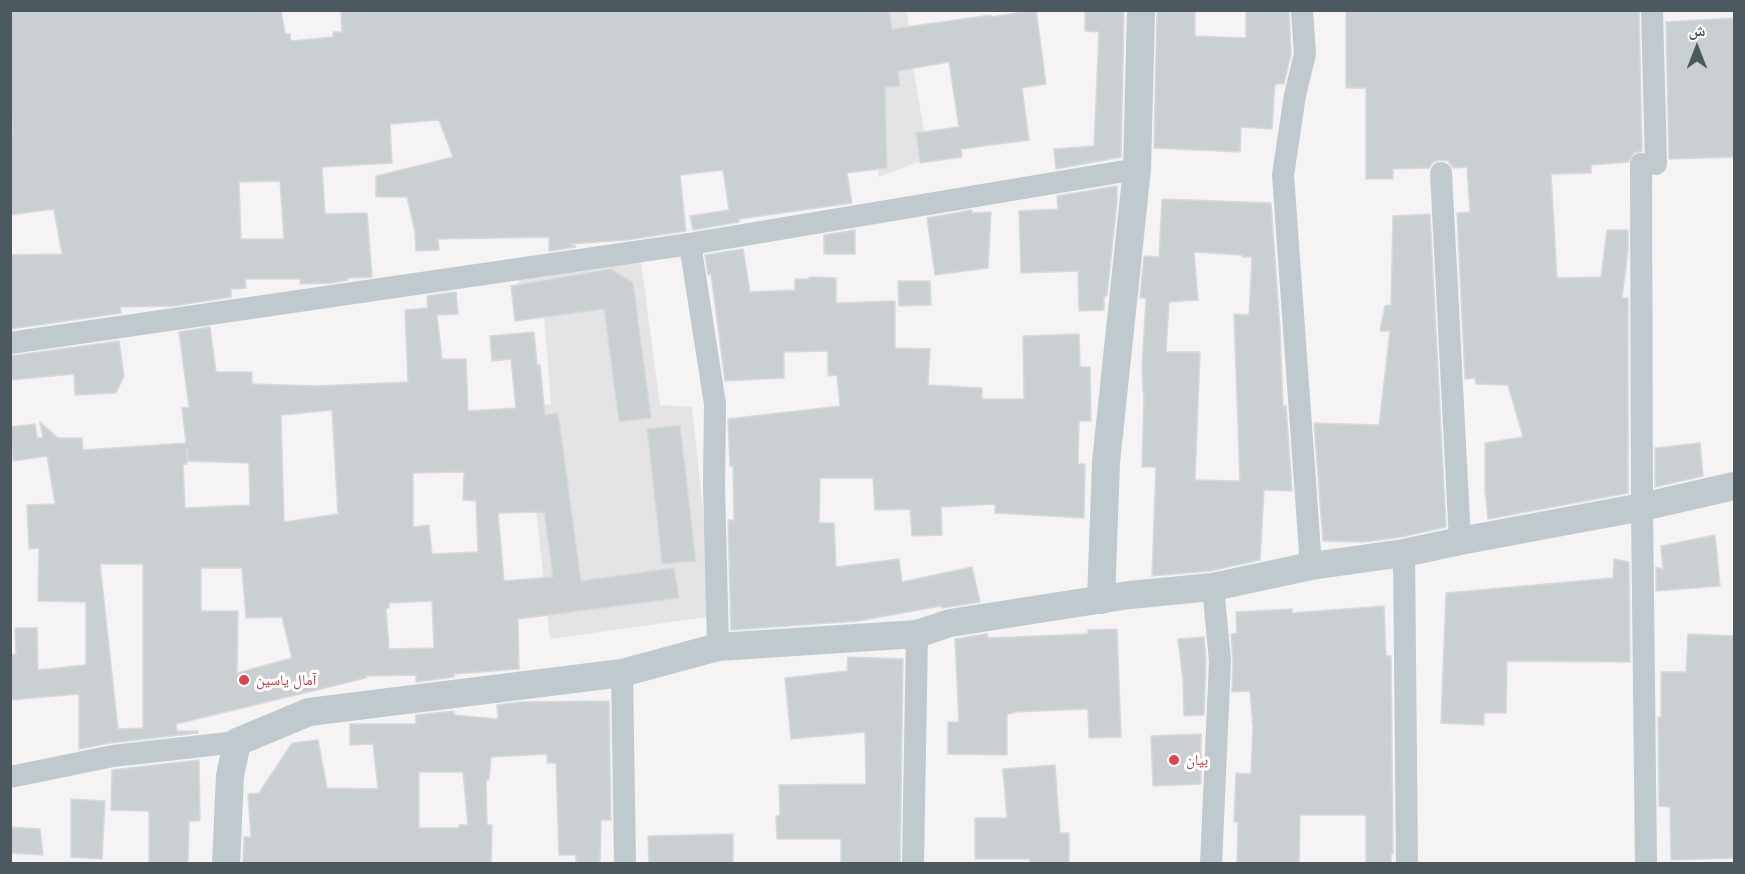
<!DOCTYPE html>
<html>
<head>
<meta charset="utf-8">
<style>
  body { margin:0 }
  #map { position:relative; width:1745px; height:874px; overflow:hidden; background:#f5f3f3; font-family:Quicksand,"Noto Naskh Arabic",sans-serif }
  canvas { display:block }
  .frame { position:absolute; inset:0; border:12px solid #4c595f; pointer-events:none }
  .north { position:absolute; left:1667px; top:18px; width:60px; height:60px; -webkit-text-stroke:4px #fff; paint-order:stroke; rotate:0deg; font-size:16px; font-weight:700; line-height:24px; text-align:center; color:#4c595f }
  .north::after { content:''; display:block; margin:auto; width:21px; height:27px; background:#4c595f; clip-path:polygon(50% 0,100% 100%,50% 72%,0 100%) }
</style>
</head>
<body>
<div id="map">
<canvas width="1745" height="874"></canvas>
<div class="frame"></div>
<div class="north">ش</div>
</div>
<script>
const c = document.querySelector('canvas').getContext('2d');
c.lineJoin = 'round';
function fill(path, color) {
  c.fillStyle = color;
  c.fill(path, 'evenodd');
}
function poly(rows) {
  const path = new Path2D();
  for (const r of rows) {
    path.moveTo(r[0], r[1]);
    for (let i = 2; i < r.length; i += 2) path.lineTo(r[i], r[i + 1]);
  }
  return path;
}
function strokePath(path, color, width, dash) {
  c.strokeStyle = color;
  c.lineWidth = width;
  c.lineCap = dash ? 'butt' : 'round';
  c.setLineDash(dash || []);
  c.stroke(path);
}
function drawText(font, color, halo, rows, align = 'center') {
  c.font = font + ' Quicksand,"Noto Naskh Arabic",sans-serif';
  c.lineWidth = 6;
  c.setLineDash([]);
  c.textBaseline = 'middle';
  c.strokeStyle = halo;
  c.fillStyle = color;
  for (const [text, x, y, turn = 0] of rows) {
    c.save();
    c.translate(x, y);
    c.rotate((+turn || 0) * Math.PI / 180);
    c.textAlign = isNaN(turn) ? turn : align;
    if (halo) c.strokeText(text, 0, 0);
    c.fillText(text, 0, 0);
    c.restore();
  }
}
fill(poly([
  [849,11,907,11,913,68,929,158,879,177],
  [640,255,660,405,692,407,714,616,550,639,525,409,551,404,544,317,519,314,518,272]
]), '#e5e4e4');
const building = poly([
  [10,10,281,10,285,34,290,34,291,41,333,37,333,32,342,32,341,10,889,10,892,29,991,15,991,17,1036,10,1046,84,1022,88,1029,140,961,149,962,157,920,163,916,133,959,127,949,62,898,71,900,86,885,87,887,168,847,173,852,203,739,219,739,222,693,230,690,216,729,210,723,170,680,175,686,231,626,240,571,244,576,247,549,251,549,237,438,239,439,250,416,251,415,232,407,197,376,197,376,176,453,157,439,120,390,124,392,163,322,167,325,214,367,213,372,277,348,278,348,280,331,283,300,284,300,279,245,279,246,288,231,289,231,297,173,306,120,307,121,313,10,329,10,255,62,254,54,209,10,215,10,134,13,134,10,103,10,10],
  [280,181,284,239,241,239,239,182,280,181],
  [1085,10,1124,10,1121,157,1056,169,1054,149,1094,146,1099,32,1085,31,1085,10],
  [1157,10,1195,10,1195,36,1246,38,1246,10,1289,10,1291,53,1284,84,1275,84,1272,129,1241,127,1240,152,1154,148,1157,10],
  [1346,10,1639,10,1642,151,1634,153,1628,162,1591,165,1591,173,1551,174,1557,278,1601,277,1607,230,1628,230,1628,251,1622,298,1628,298,1628,493,1488,519,1485,490,1485,443,1523,437,1508,385,1476,384,1475,378,1465,379,1457,213,1470,212,1467,167,1453,168,1448,161,1440,160,1433,162,1429,168,1393,169,1393,179,1366,179,1366,88,1346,88,1346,10],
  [1734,18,1734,157,1669,159,1666,22,1734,18],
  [1117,186,1117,201,1107,296,1104,296,1104,310,1079,311,1078,271,1021,273,1019,211,1058,209,1057,196,1117,186],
  [1162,199,1271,203,1280,329,1283,406,1286,406,1292,491,1264,490,1260,560,1210,571,1152,576,1156,467,1142,467,1144,392,1143,392,1142,368,1146,298,1140,298,1144,256,1159,257,1162,199],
  [1194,252,1242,255,1242,257,1252,257,1249,315,1234,314,1240,481,1195,480,1200,352,1166,352,1169,302,1198,300,1194,252],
  [972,210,972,213,991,212,988,268,935,275,927,218,972,210],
  [1430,214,1446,527,1401,537,1363,542,1323,541,1314,423,1379,425,1390,331,1380,331,1385,306,1391,305,1393,216,1430,214],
  [855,230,855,254,824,254,824,235,855,230],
  [743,249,750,292,795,290,795,279,809,279,809,277,836,278,836,303,895,301,895,348,930,349,928,385,982,388,982,399,1024,399,1023,336,1079,334,1080,367,1090,367,1091,421,1079,421,1078,464,1085,464,1084,518,995,513,995,504,941,507,942,535,912,536,910,509,875,510,873,478,820,478,819,523,834,523,836,567,899,559,902,582,972,567,980,602,942,608,941,606,858,621,731,630,728,520,734,520,733,466,730,466,728,419,840,406,837,375,828,376,828,351,784,352,784,378,725,381,711,274,708,275,705,255,743,249],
  [611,269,633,283,651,418,619,422,604,309,515,321,511,286,611,269],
  [898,281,930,281,931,305,899,306,898,281],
  [456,292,458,314,437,315,442,359,466,359,468,411,516,408,511,359,492,361,490,336,534,332,537,365,540,365,545,415,558,413,581,581,674,568,679,598,518,619,519,669,454,674,454,677,416,682,416,675,366,676,366,678,176,724,177,731,198,731,198,733,111,743,79,749,79,694,10,700,10,655,16,654,15,628,37,628,38,670,86,665,86,602,38,601,39,548,29,549,27,505,55,504,47,456,13,461,10,427,35,424,37,438,43,438,40,422,58,438,82,438,83,450,186,443,182,408,189,407,179,332,210,327,216,372,252,372,252,384,317,386,408,382,405,310,428,308,427,296,456,292],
  [332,410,338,514,284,522,281,415,332,410],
  [187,448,188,461,249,463,250,505,185,508,183,464,187,464,187,448],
  [464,472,463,500,476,501,478,552,432,554,429,525,413,527,413,473,464,472],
  [544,512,553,577,504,581,498,513,544,512],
  [100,564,143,564,143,728,118,729,100,564],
  [201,568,242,568,246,618,282,617,292,658,237,673,238,611,201,611,201,568],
  [432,601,434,648,389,649,386,608,389,608,389,603,432,601],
  [119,341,124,376,116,393,75,395,74,374,10,380,10,356,119,341],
  [680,425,696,561,662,564,647,429,680,425],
  [1700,443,1703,476,1655,487,1655,448,1700,443],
  [1715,535,1720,586,1656,591,1656,567,1663,569,1661,546,1715,535],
  [1614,559,1629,562,1630,662,1507,661,1506,713,1484,713,1484,725,1441,723,1446,593,1613,578,1614,559],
  [1384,606,1386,656,1391,656,1393,854,1391,854,1391,864,1366,864,1366,815,1300,815,1299,864,1237,864,1238,822,1234,822,1236,773,1251,774,1253,728,1250,691,1232,692,1233,661,1231,634,1237,633,1236,612,1292,609,1292,613,1384,606],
  [1117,629,1121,737,1089,738,1088,709,1014,712,1014,713,1007,714,1007,755,948,754,948,722,959,722,955,639,987,634,988,638,1088,634,1088,630,1117,629],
  [1688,634,1734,636,1734,858,1671,860,1670,807,1659,806,1658,717,1661,717,1661,672,1686,672,1688,634],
  [1204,637,1206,661,1204,715,1184,716,1183,681,1178,639,1204,637],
  [848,657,903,659,900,864,841,864,841,839,777,839,776,816,780,816,779,785,866,784,865,732,791,739,785,678,847,671,848,657],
  [609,701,611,820,601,820,600,864,576,864,576,855,559,855,556,763,547,763,547,754,491,757,489,780,486,780,487,825,492,825,491,864,243,864,244,837,251,837,248,794,259,793,292,743,318,740,327,788,378,789,373,744,350,745,350,724,416,724,416,715,454,711,454,715,498,719,497,705,520,702,609,701],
  [419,772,463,772,468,825,459,825,459,828,419,828,419,772],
  [1201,734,1201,784,1153,786,1151,736,1201,734],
  [199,760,200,821,189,821,188,864,149,864,149,811,111,810,112,770,199,760],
  [1055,765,1060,833,1069,833,1069,864,1030,864,1030,859,975,859,975,818,1007,818,1003,769,1055,765],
  [71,799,105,801,102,859,71,857,71,799],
  [10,827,40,829,43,855,10,853,10,827],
  [733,834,733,864,649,864,648,836,733,834]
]);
fill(building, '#cacfd1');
strokePath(building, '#d7dadd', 1.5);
strokePath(poly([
  [1302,10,1305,54,1295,95,1283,175,1311,566],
  [1652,10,1656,164],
  [1641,164,1642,507,1646,864],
  [1441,173,1460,541],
  [690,244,715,404,714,486,718,647],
  [10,343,690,244,1137,169],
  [1404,553,1407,864],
  [622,673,625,864],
  [10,777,113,756,237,742],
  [913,864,917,634],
  [1211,864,1220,661,1213,587]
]), '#c0c9cd', 22);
strokePath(poly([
  [1101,600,1106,462,1137,169,1141,10],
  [226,864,230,776,237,742,309,712,622,673,718,647,917,634,950,623,1129,595,1213,587,1311,566,1404,553,1460,541,1642,507,1734,486]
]), '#c0c9cd', 28);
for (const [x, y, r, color] of [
  [244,680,6,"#e0444e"],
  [1174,760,6,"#e0444e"]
]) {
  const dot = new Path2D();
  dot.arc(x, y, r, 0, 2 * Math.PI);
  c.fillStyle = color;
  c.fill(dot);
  strokePath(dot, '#fff', 2);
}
drawText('15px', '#be3a42', '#fff', [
  ["آمال ياسين",256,680],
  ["بيان",1186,760]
], 'left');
</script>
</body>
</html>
